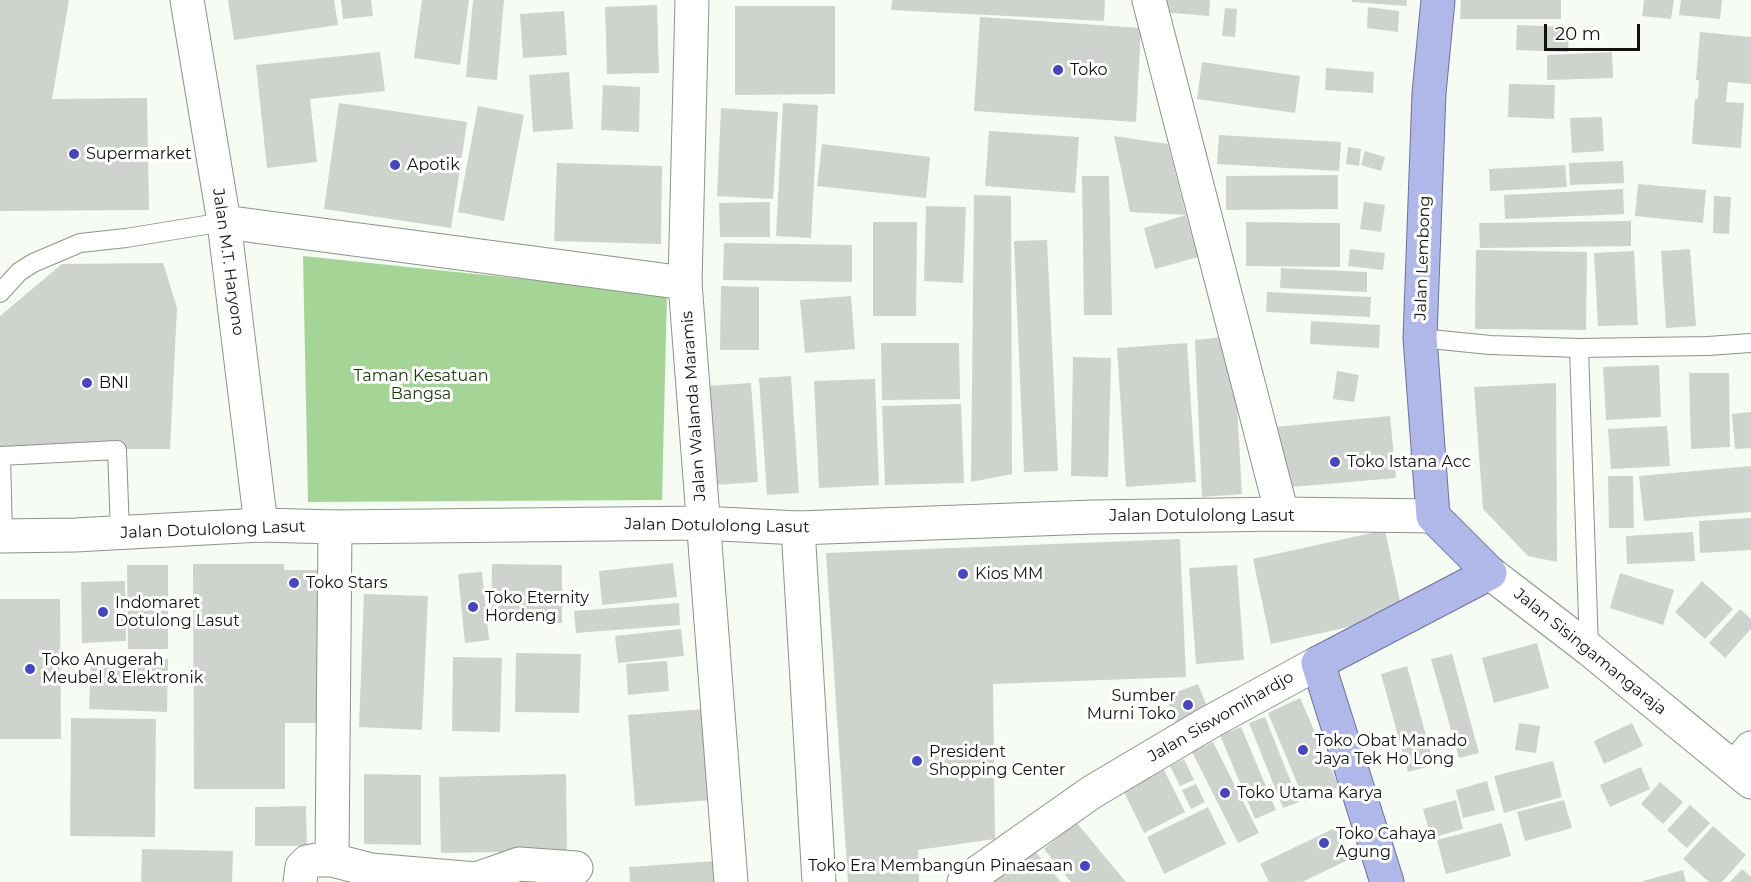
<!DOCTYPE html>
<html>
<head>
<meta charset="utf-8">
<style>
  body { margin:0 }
  #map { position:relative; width:1751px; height:882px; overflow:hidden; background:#f6fbf4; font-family:Montserrat,sans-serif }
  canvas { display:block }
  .scale { position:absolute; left:1544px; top:24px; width:96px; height:27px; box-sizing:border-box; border:3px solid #121311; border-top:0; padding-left:8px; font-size:18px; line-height:21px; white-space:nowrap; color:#121311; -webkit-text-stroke:4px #fff; paint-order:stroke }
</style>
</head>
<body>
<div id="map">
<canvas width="1751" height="882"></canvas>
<div class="scale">20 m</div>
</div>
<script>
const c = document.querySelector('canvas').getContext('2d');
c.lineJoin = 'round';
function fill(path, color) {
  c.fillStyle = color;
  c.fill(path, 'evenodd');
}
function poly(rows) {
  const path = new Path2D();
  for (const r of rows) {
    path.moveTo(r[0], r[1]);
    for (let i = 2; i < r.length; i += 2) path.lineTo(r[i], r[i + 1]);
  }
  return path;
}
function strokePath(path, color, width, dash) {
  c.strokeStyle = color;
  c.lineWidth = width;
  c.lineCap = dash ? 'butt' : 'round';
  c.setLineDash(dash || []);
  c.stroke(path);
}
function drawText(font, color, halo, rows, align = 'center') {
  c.font = font + ' Montserrat,sans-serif';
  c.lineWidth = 6;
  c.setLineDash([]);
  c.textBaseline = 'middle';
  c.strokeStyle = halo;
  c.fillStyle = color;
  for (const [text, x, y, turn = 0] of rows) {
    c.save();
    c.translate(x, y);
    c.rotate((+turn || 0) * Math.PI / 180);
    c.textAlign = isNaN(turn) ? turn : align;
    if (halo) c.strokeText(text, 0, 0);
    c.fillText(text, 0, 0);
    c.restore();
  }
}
fill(poly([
  [303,256,667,294,662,500,308,502]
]), '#a4d597');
fill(poly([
  [0,0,69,0,52,99,147,98,149,210,0,211],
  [228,0,334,0,338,25,234,40],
  [341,0,371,0,373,16,343,19],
  [422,0,469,0,460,65,414,58],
  [473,0,504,0,497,80,466,77],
  [892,0,1105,0,1104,21,891,10],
  [1161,0,1210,0,1209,16,1160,12],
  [1352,0,1407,0,1407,6,1352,2],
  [1461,0,1561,0,1561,19,1460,19],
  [1644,0,1674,0,1671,19,1642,16],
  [1681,0,1722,0,1720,19,1679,15],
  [657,5,659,73,607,74,605,7],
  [735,6,835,6,835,94,735,95],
  [1368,7,1399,11,1398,32,1367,28],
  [1225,8,1237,9,1235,37,1222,36],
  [564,11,567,55,523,58,520,14],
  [980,17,1141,28,1136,122,974,111],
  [1517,25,1569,27,1568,52,1516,50],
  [1700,32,1751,37,1751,84,1728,82,1726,102,1744,103,1741,148,1692,144,1695,99,1698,99,1699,80,1696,80],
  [380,52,385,91,310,99,317,162,267,168,256,65],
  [1612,52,1613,78,1547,80,1547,55],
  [1202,62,1300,76,1295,113,1197,99],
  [1326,68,1374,72,1373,93,1325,90],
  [569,72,573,129,533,132,529,75],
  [1509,84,1555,85,1554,119,1508,117],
  [603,85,640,87,639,132,601,130],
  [339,103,467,122,451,228,324,209],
  [783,103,818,105,811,238,776,236],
  [478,106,524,115,504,221,458,212],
  [721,108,778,112,773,199,717,196],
  [1602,117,1604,151,1572,153,1570,118],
  [989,131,1079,137,1075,193,985,186],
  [1219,135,1341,142,1339,171,1217,164],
  [1114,136,1168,144,1186,215,1130,212],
  [822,144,930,157,926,198,817,186],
  [1348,147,1361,149,1359,166,1346,164],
  [1365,151,1385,157,1381,171,1361,165],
  [1623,161,1624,183,1570,185,1569,163],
  [557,163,662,166,661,244,554,241],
  [1565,165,1567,187,1490,191,1489,169],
  [1338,175,1338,209,1226,210,1226,176],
  [1082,176,1109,176,1112,315,1084,315],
  [1638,184,1706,190,1703,223,1635,216],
  [1623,189,1624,214,1505,219,1504,195],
  [974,195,1011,196,1012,474,971,482],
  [1714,196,1731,197,1729,234,1713,233],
  [770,202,770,237,720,237,719,203],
  [1364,202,1385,205,1381,232,1360,229],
  [926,206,966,207,963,283,924,281],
  [1186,215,1198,257,1155,269,1144,228],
  [1631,221,1631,246,1480,248,1479,223],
  [873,222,917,222,916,316,873,316],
  [1246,222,1340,223,1340,267,1246,266],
  [1047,240,1058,471,1024,472,1014,241],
  [724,243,852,245,852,282,723,280],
  [1350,249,1385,253,1383,270,1348,266],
  [1690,249,1696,326,1666,328,1661,251],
  [1476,250,1587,252,1586,330,1475,329],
  [1634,251,1638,325,1598,326,1594,253],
  [163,263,177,308,170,449,0,449,0,316,62,264],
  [1281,268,1367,272,1367,292,1280,288],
  [721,286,759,287,759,350,720,350],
  [1267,292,1371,297,1370,317,1266,312],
  [851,296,855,349,805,353,800,300],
  [1311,321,1380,325,1379,348,1310,344],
  [1233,336,1242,494,1202,497,1195,340],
  [881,343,959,343,960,399,882,400],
  [1187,343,1196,482,1126,487,1117,348],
  [1073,357,1111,358,1108,477,1071,476],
  [1659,365,1661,417,1606,420,1603,367],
  [1337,371,1359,375,1354,402,1333,399],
  [1689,373,1729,373,1730,447,1691,449],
  [791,376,799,493,767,495,759,378],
  [875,379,879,485,819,488,814,381],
  [751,383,758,482,715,485,707,386],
  [1556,383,1557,562,1528,556,1483,509,1474,387],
  [961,404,964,483,885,485,882,406],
  [1751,412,1751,448,1735,449,1732,414],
  [1390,416,1396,478,1280,488,1274,427],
  [1667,426,1670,466,1611,469,1608,429],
  [1751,466,1751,512,1644,521,1639,476],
  [1608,476,1633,476,1634,528,1609,528],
  [1751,518,1751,550,1700,553,1699,521],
  [1385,530,1403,615,1271,644,1253,559],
  [1693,532,1695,561,1627,564,1626,536],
  [1180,539,1186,677,993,684,995,839,918,850,919,882,848,882,826,553],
  [673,563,677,597,602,605,599,571],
  [193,564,284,564,284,570,327,570,328,723,285,723,285,789,194,789],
  [492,564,562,565,562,623,491,622],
  [127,565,168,565,168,649,128,649],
  [1237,565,1244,660,1196,664,1189,568],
  [482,572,489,640,465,643,458,574],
  [1620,573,1674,590,1663,625,1610,608],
  [125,581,126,641,82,643,81,582],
  [1702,581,1733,609,1705,639,1675,612],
  [364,594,428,596,422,730,359,727],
  [0,599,60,599,61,739,0,739],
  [679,603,680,625,576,633,574,611],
  [1740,609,1751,619,1751,629,1725,658,1709,643],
  [681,629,684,656,618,663,615,636],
  [1537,643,1549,688,1494,703,1482,658],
  [516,653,581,654,579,713,515,712],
  [1452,654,1479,753,1459,758,1431,659],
  [91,656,168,659,167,712,89,709],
  [453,657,502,658,500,732,452,731],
  [667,661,669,691,628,695,626,664],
  [1407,666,1434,765,1408,772,1381,674],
  [1198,684,1210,714,1177,727,1166,696],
  [1300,698,1339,787,1305,802,1268,713],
  [705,709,712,800,635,806,628,715],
  [1265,717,1299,802,1283,808,1249,723],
  [71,718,156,719,155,837,70,836],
  [1519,723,1540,726,1536,753,1515,750],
  [1632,723,1643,746,1604,764,1594,741],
  [1241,727,1276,810,1255,819,1220,735],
  [1213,742,1259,833,1238,843,1192,752],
  [1184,759,1194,780,1180,786,1170,766],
  [1553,761,1562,797,1504,813,1494,776],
  [1641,767,1650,789,1610,807,1600,785],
  [1164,770,1185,812,1144,833,1123,790],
  [364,774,421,775,421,845,364,844],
  [566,774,567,851,441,853,439,777],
  [1487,781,1495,810,1463,818,1456,790],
  [1660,782,1683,802,1663,824,1641,804],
  [1196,784,1205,802,1191,809,1182,790],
  [1456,800,1463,829,1431,838,1423,809],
  [1564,800,1572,828,1525,841,1517,812],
  [1690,805,1710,823,1687,848,1667,830],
  [306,806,307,846,255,846,255,807],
  [1208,807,1226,844,1164,874,1147,837],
  [1076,822,1126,882,1071,882,1044,849],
  [1502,823,1511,856,1446,874,1437,840],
  [1713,826,1746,855,1722,882,1709,882,1683,859],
  [1337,827,1352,858,1302,882,1269,882,1260,864],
  [142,849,233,851,232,882,141,882],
  [1033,849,1061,882,994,882],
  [716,861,718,882,630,882,629,867],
  [1742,869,1751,877,1751,882,1730,882],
  [1683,870,1686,882,1643,882,1643,881]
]), '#ced3cd');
const service = poly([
  [0,293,19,272,33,263,80,243,126,238,224,222],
  [1420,338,1490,345,1579,348,1708,346,1751,343],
  [1579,348,1589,649],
  [3,536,1,456,117,450,120,533]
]);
const minor = poly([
  [187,0,224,222,261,525],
  [1149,0,1282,514],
  [224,222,685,283],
  [798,528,819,882],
  [1734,768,1751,748],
  [332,860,371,870,476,879,519,864,576,868],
  [300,882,302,867,307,862,317,860,332,860,335,527],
  [964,882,1092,792,1210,722,1318,663]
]);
const tertiary = poly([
  [692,0,685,283,731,882],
  [0,536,75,535,261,525,335,527,702,523,798,528,1093,517,1282,514,1433,516]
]);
const secondary = poly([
  [1490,573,1589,649,1751,782]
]);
const trunk = poly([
  [1387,882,1318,663,1490,573,1433,516,1420,338,1429,93,1438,0]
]);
strokePath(service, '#8d928c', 20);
strokePath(minor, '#8d928c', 35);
strokePath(tertiary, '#8d928c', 35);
strokePath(secondary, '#8d928c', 35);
strokePath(trunk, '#6c739a', 35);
strokePath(service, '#fff', 18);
strokePath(minor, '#fff', 33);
strokePath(tertiary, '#fff', 33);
strokePath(secondary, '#fff', 33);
strokePath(trunk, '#b0b8ea', 33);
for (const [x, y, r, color] of [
  [1058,70,6,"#4846bc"],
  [74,154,6,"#4846bc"],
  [395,165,6,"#4846bc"],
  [87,383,6,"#4846bc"],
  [1335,462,6,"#4846bc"],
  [963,574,6,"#4846bc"],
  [294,583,6,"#4846bc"],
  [473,607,6,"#4846bc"],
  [103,612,6,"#4846bc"],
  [30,669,6,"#4846bc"],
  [1188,705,6,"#4846bc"],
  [1303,750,6,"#4846bc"],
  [917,761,6,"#4846bc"],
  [1225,793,6,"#4846bc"],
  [1324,843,6,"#4846bc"],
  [1085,866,6,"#4846bc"]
]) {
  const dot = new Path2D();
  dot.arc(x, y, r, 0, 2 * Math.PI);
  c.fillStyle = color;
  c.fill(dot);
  strokePath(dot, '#fff', 2);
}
drawText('16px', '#121311', '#fff', [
  ["Toko",1070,70],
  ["Supermarket",86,154],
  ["Apotik",407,165],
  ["BNI",99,383],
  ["Toko Istana Acc",1347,462],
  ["Kios MM",975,574],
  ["Toko Stars",306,583],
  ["Toko Eternity",485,598],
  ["Hordeng",485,616],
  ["Indomaret",115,603],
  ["Dotulong Lasut",115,621],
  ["Toko Anugerah",42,660],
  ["Meubel & Elektronik",42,678],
  ["Sumber",1176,696,"right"],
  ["Murni Toko",1176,714,"right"],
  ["Toko Obat Manado",1315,741],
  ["Jaya Tek Ho Long",1315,759],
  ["President",929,752],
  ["Shopping Center",929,770],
  ["Toko Utama Karya",1237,793],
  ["Toko Cahaya",1336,834],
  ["Agung",1336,852],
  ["Toko Era Membangun Pinaesaan",1073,866,"right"]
], 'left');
drawText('16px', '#121311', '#fff', [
  ["Jalan Lembong",1423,258,-88],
  ["Jalan M.T. Haryono",228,262,82],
  ["Jalan Walanda Maramis",694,406,-94],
  ["Jalan Dotulolong Lasut",1202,516],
  ["Jalan Dotulolong Lasut",717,526,1],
  ["Jalan Dotulolong Lasut",213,530,-2],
  ["Jalan Sisingamangaraja",1590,652,39],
  ["Jalan Siswomihardjo",1221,717,-30]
]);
drawText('16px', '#153a09', '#fff', [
  ["Taman Kesatuan",421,376],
  ["Bangsa",421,394]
]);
</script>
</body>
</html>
